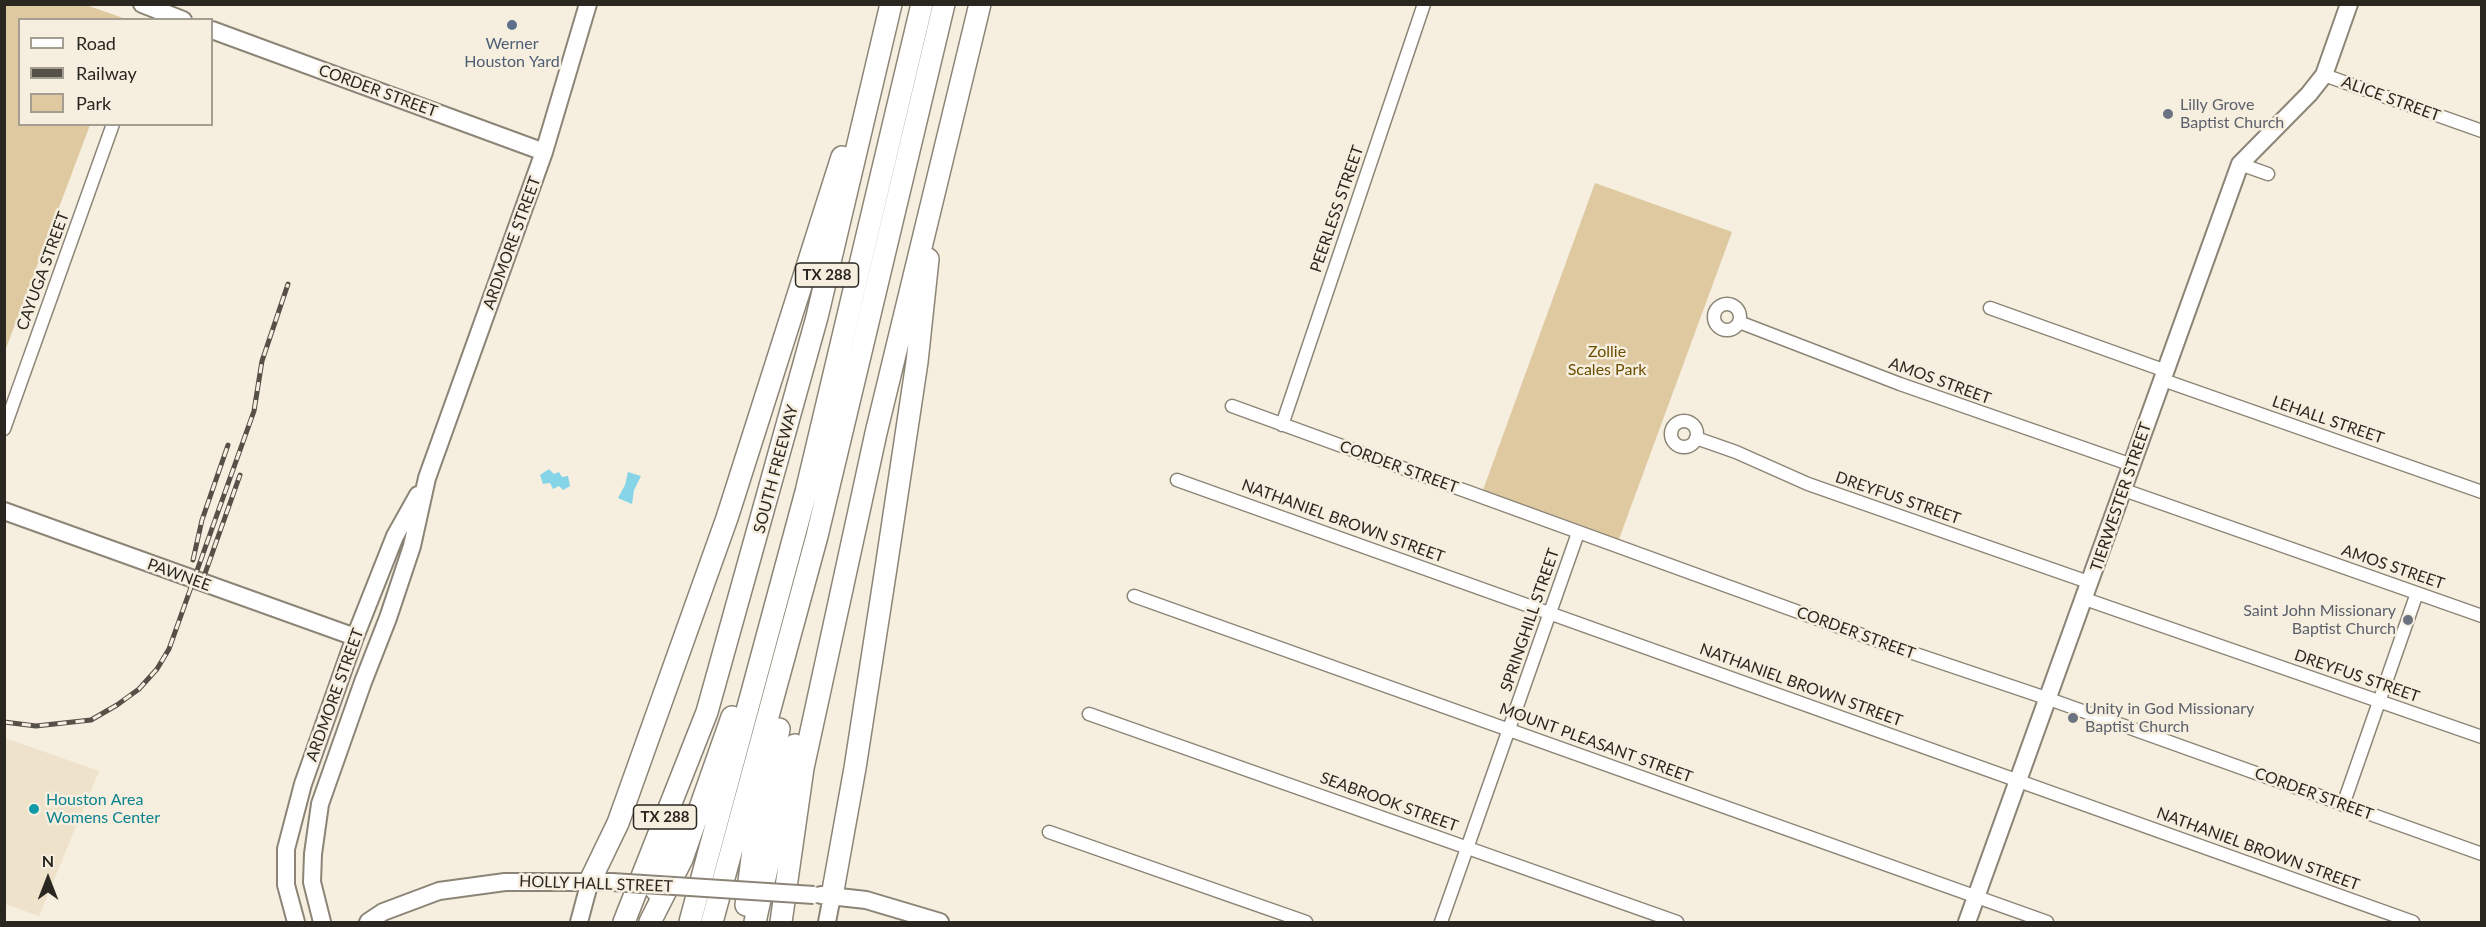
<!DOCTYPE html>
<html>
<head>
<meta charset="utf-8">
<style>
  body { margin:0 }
  #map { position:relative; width:2486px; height:927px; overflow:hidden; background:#f6eede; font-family:Lato,sans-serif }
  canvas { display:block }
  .frame { position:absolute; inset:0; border:6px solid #2a2721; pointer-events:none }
  .legend { position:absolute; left:18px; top:18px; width:195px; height:108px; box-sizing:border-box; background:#f6eede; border:2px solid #a49e92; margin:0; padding:8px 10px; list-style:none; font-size:18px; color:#2a2721 }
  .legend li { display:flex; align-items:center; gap:12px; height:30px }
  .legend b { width:30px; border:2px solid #a49e92 }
  .north { position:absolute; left:18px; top:849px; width:60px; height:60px; -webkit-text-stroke:4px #f6eede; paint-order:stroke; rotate:0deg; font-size:16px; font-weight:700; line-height:24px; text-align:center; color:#2a2721 }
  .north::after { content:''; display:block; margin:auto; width:21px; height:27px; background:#2a2721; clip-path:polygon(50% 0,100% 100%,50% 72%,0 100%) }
</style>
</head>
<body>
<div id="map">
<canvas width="2486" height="927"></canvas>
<div class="frame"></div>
<ul class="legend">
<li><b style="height:8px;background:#fff"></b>Road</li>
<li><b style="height:8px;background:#555149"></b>Railway</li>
<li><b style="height:16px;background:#dec9a1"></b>Park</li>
</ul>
<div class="north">N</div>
</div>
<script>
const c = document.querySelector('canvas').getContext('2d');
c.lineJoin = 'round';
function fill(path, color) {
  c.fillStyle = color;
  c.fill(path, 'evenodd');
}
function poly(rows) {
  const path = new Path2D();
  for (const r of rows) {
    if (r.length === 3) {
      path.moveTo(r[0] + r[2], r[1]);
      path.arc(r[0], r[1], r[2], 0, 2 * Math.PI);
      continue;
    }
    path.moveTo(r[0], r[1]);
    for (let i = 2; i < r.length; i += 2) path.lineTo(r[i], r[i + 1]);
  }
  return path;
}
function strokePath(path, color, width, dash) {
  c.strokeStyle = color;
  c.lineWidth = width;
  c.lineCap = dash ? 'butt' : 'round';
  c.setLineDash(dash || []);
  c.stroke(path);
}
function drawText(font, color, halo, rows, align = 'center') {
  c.font = font + ' Lato,sans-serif';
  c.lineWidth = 5;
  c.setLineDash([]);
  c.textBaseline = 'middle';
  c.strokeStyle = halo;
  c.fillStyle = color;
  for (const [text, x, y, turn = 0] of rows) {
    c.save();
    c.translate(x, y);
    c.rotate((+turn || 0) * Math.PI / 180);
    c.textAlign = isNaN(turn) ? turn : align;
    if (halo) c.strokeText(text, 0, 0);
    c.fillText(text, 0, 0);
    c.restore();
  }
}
fill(poly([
  [5,738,99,771,39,916,5,904]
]), '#eee2cb');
fill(poly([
  [5,4,86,5,126,19,20,20,20,124,90,125,5,351],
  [1595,183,1732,232,1619,539,1483,490]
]), '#dec9a1');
fill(poly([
  [549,469,554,474,559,472,562,477,568,476,570,486,563,490,559,486,553,489,550,483,543,484,540,475],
  [628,472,641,476,634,490,632,504,618,498,625,485]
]), '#85d4e8');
const street = poly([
  [2324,75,2482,131],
  [2240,164,2268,174],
  [1727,317,13],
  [1990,308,2166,371],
  [1739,322,1900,384,2132,465],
  [2163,380,2482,492],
  [1232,406,1892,646,2049,699,2482,854],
  [1684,434,13],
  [1282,425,1424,4],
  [4,429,113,124],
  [1696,438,1736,452,1808,484,2091,583],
  [1177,480,2413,922],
  [2124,490,2482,616],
  [1134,596,2047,922],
  [2085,599,2482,737],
  [1089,714,1677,922],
  [2343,805,2417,593],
  [1049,832,1306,922],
  [1441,922,1578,533]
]);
const secondary = poly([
  [142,4,183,20],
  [212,30,544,152],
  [4,511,355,637],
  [821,895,866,900,940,922],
  [296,922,286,885,286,849,303,784,355,637,395,536,418,495],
  [322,922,312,882,313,854,320,804,363,682,388,618,412,546,427,478,544,152,588,4],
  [368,922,383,912,439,891,505,882,612,882],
  [579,922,590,881],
  [827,922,832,896],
  [1967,922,2240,164,2309,94,2324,75,2349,4]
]);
const highway = poly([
  [590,881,618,823,727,518,842,157],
  [656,890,674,828],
  [832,896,855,768,886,568,917,362,928,259],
  [746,905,753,850,779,729],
  [624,922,707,712,817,317,891,4],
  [650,922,682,859,732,717],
  [690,922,806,492,922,4],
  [712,922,817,536,944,4],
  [755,922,795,745],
  [781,922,803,768,876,433,980,4]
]);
strokePath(street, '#8c8577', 15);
strokePath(secondary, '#8c8577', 20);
strokePath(highway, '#8c8577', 24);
strokePath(street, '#fff', 12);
strokePath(secondary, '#fff', 16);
strokePath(highway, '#fff', 21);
const rail = poly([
  [193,560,202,520,228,445],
  [202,582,240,475],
  [4,722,36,726,91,720,117,705,139,689,157,669,169,649,254,411,262,361,288,284]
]);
strokePath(rail, '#555149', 5);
strokePath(rail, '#f6eede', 3, [9]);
const secondaryBridge = poly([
  [612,882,814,895]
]);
strokePath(secondaryBridge, '#8c8577', 20, []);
strokePath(secondaryBridge, '#fff', 16);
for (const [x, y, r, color] of [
  [512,25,6,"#5c6f8a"],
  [2168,114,6,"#6b7280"],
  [2408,620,6,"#6b7280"],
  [2073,718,6,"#6b7280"],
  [34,809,6,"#0f9aa8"]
]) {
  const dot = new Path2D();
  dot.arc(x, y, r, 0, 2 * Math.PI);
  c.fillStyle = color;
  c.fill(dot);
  strokePath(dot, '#f6eede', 2);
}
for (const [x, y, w] of [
  [827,275,63],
  [665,817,63]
]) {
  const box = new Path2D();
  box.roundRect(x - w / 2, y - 12, w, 24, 4.5);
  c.fillStyle = '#f6eede';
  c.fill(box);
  strokePath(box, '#2a2721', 1.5);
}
drawText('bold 15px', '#2a2721', null, [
  ["TX 288",827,275],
  ["TX 288",665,817]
]);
drawText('16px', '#4e5e75', '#f6eede', [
  ["Werner",512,44],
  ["Houston Yard",512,62]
]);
drawText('16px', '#2a2721', '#f6eede', [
  ["CORDER STREET",378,91,20],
  ["ALICE STREET",2391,99,20],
  ["PEERLESS STREET",1337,209,-71],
  ["ARDMORE STREET",512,243,-70],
  ["CAYUGA STREET",43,271,-70],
  ["AMOS STREET",1940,381,20],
  ["LEHALL STREET",2328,420,19],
  ["CORDER STREET",1399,467,20],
  ["SOUTH FREEWAY",776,469,-75],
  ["TIERWESTER STREET",2121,497,-71],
  ["DREYFUS STREET",1898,498,19],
  ["NATHANIEL BROWN STREET",1343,521,20],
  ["AMOS STREET",2393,567,19],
  ["PAWNEE",179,575,20],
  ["SPRINGHILL STREET",1530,620,-71],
  ["CORDER STREET",1856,633,20],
  ["DREYFUS STREET",2357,676,19],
  ["NATHANIEL BROWN STREET",1801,685,20],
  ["ARDMORE STREET",335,695,-70],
  ["MOUNT PLEASANT STREET",1596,743,20],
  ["CORDER STREET",2314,794,20],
  ["SEABROOK STREET",1389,802,20],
  ["NATHANIEL BROWN STREET",2258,849,20],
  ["HOLLY HALL STREET",596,884,2]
]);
drawText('16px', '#5b616d', '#f6eede', [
  ["Lilly Grove",2180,105],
  ["Baptist Church",2180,123],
  ["Saint John Missionary",2396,611,"right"],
  ["Baptist Church",2396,629,"right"],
  ["Unity in God Missionary",2085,709],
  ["Baptist Church",2085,727]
], 'left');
drawText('16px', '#6b4e02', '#f6eede', [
  ["Zollie",1607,352],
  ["Scales Park",1607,370]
]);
drawText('16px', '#0d838f', '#f6eede', [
  ["Houston Area",46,800],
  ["Womens Center",46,818]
], 'left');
</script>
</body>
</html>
